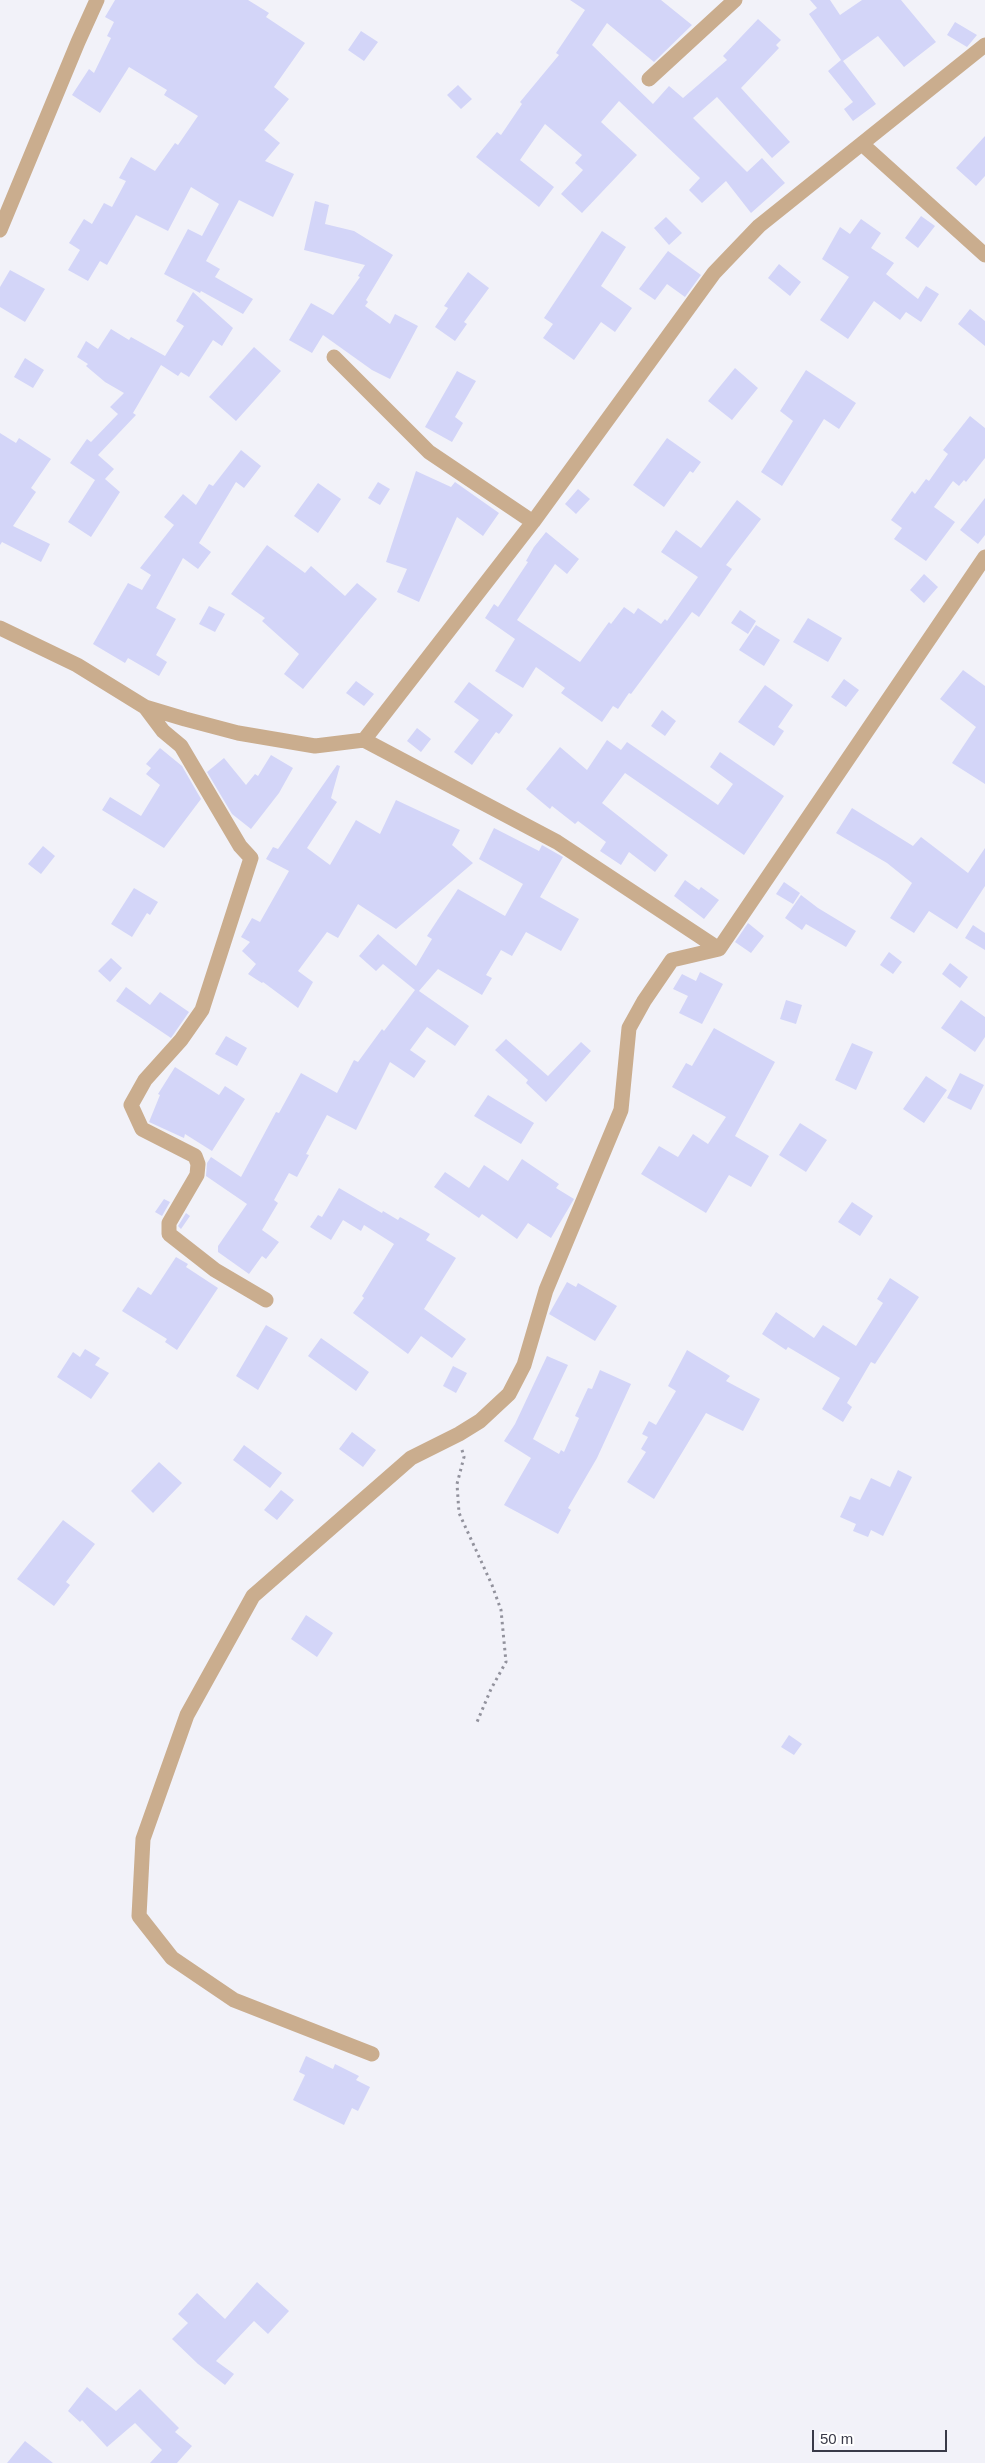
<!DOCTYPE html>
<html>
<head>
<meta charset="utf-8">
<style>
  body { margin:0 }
  #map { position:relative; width:985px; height:2463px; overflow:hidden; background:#f2f2f9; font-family:Helvetica,sans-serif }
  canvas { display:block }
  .scale { position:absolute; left:812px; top:2430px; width:135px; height:22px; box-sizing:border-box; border:2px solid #393a48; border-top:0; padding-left:6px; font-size:15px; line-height:18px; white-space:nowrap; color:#393a48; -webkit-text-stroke:4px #fff; paint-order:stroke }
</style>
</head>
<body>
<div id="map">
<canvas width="985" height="2463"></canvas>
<div class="scale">50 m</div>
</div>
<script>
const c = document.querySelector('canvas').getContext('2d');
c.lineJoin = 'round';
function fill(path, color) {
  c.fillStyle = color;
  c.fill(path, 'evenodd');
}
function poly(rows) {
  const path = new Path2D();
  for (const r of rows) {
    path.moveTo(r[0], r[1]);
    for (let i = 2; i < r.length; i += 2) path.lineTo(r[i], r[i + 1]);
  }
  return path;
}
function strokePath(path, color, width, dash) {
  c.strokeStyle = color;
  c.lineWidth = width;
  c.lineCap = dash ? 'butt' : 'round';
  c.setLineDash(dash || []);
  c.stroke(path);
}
fill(poly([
  [115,0,248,0,269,13,266,17,305,43,274,87,289,99,264,130,280,143,265,161,294,174,273,217,239,200,206,261,220,269,215,277,253,299,243,314,201,291,200,293,164,274,188,229,202,236,219,204,191,187,168,231,136,215,107,265,100,261,88,281,68,270,80,250,69,243,84,219,92,224,104,203,112,207,126,181,119,178,131,157,155,171,175,143,178,145,198,116,164,95,167,90,129,67,100,113,72,95,89,69,94,73,111,38,107,36,114,22,105,17],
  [570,0,661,0,692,25,654,62,607,23,592,45,653,104,669,86,683,98,727,60,723,56,758,19,781,40,776,45,779,48,741,88,790,142,772,158,717,97,693,118,747,172,762,158,785,183,751,213,726,181,702,203,689,190,700,178,619,101,601,122,637,155,582,213,561,194,583,170,575,163,582,155,545,124,520,160,554,187,539,207,476,157,497,132,501,135,522,104,520,102,559,55,556,53,585,10],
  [810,0,830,0,840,15,862,0,901,0,936,42,904,67,878,36,843,61,876,104,853,121,844,109,853,102,828,71,841,60,809,14,817,8],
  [955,22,977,35,967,47,947,35],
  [361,31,378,42,364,61,348,50],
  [458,85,472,99,461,109,447,95],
  [985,136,985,176,976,186,956,168],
  [315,201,329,205,325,224,354,231,393,255,366,300,368,302,365,306,390,324,395,314,418,326,390,379,372,370,323,335,312,353,289,340,311,303,333,315,360,277,358,276,365,265,304,250],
  [921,216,935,226,918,248,905,238],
  [666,217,682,233,669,245,654,228],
  [861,219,881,233,871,248,894,263,886,274,918,299,926,286,939,294,921,322,906,312,900,320,874,301,848,339,820,320,849,277,822,259,840,227,850,234],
  [602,231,626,247,601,286,632,308,615,332,601,322,574,360,543,338,553,324,544,318],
  [668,251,701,275,685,297,667,284,655,300,639,289],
  [779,264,801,282,790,296,768,278],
  [10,270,45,289,25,322,0,307,0,287],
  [468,272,489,288,464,322,467,324,455,341,435,327,448,308,444,306],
  [193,292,233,328,222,346,213,340,189,377,181,372,178,376,161,365,133,413,136,415,98,455,114,469,105,479,120,492,91,537,68,522,95,480,70,463,87,439,91,442,118,414,110,407,124,393,105,382,86,366,88,364,77,357,86,341,98,349,111,329,129,340,131,337,165,356,184,326,176,321],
  [970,309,985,321,985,346,958,324],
  [254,347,281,371,236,421,209,397],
  [25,358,44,370,33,388,14,377],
  [735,368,758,388,732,420,708,401],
  [806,370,856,403,839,429,824,419,782,486,761,472,793,421,780,411],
  [457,371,476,381,455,417,463,423,452,442,425,427],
  [970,416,985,428,985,458,966,482,964,480,959,486,953,481,934,507,955,522,926,561,894,539,902,528,891,520,912,491,915,494,926,479,929,481,948,454,943,450],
  [0,433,16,443,19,438,51,459,31,488,36,492,13,526,50,544,41,562,2,542,0,545],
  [667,438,701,462,693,473,690,471,664,507,633,485],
  [241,450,261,466,244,488,236,482,199,543,211,552,198,569,183,558,156,608,176,619,156,655,167,662,159,676,128,658,125,663,93,644,128,583,142,590,151,575,140,568,174,525,164,517,183,494,196,505,209,484,213,486],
  [416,471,451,487,455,482,499,513,483,536,457,517,419,602,397,592,407,569,386,562],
  [378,482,390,489,380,505,368,498],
  [318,483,341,499,318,533,294,516],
  [578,489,590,499,576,514,565,504],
  [985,498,985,535,978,544,960,530],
  [737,500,761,519,726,565,732,569,699,617,692,612,631,694,629,693,618,709,613,706,602,722,561,693,565,688,536,667,523,688,495,671,515,639,485,618,494,604,498,607,528,562,526,561,534,547,546,532,579,559,567,574,555,564,517,620,580,662,609,622,611,624,624,607,634,614,638,608,661,624,665,619,667,621,698,577,661,552,676,530,701,548],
  [267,545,305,573,311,566,345,596,357,583,377,599,303,689,284,674,299,654,262,621,265,618,231,594],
  [924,574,938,587,924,603,910,590],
  [209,606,225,614,215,632,199,624],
  [740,610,756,621,748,634,731,623],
  [808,618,842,638,828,662,793,642],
  [756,625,780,640,764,666,739,650],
  [963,670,985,686,985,784,952,763,976,727,940,699],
  [844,679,859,690,846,707,831,697],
  [356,681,374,694,364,706,346,693],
  [469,682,513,715,499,734,496,732,472,765,454,752,479,720,454,702],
  [765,685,793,705,778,727,784,731,774,746,738,722],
  [662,710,676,721,665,736,651,726],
  [417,728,431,739,421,752,407,741],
  [607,740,621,750,627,742,718,805,733,784,710,767,720,752,784,796,744,855,625,773,602,803,668,855,655,872,629,852,621,865,600,851,606,842,578,821,575,824,552,806,550,809,526,789,560,747,587,770],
  [160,748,182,766,201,799,164,848,102,810,110,797,141,816,160,785,146,774,151,768,146,764],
  [271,755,293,768,279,793,251,829,232,814,207,772,224,758,246,785,255,774,258,776],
  [337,765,340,766,331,798,337,802,307,848,330,865,356,820,380,834,396,800,460,830,452,845,473,863,396,929,358,904,338,938,327,932,298,971,313,982,298,1008,263,982,262,983,248,974,256,964,242,951,250,942,241,937,252,918,260,922,289,871,266,859,273,847,278,849],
  [852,808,913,846,921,837,968,873,985,848,985,886,957,929,929,911,914,933,890,918,912,883,887,863,836,833],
  [494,828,539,851,542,845,563,857,540,897,579,919,561,951,526,932,512,956,501,950,486,975,492,978,482,995,438,969,419,991,469,1026,455,1046,427,1027,410,1050,426,1061,414,1078,390,1062,356,1130,327,1115,306,1154,309,1155,297,1177,289,1173,274,1200,278,1203,262,1230,279,1242,266,1259,262,1256,249,1274,218,1252,218,1246,247,1204,206,1176,207,1163,211,1157,241,1177,276,1112,279,1113,301,1073,337,1093,354,1060,358,1062,382,1029,384,1031,415,990,383,964,376,971,359,956,378,934,416,966,432,939,427,936,458,889,505,916,523,884,479,859],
  [43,846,55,856,41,874,28,864],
  [685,880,699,890,701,887,719,900,704,919,674,896],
  [784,882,800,893,793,904,776,894],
  [134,888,158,902,150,915,147,913,132,937,111,924],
  [801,895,818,908,856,931,846,947,806,924,802,930,785,918],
  [748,923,764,936,751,953,735,942],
  [973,925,985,933,985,950,965,938],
  [889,952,902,962,893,974,880,965],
  [111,958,122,968,110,982,98,971],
  [950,963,968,977,960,988,942,974],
  [700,972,723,984,702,1024,679,1013,688,996,673,989,682,974,696,981],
  [126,987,150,1005,160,992,189,1012,171,1038,116,1001],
  [786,1000,802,1005,796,1024,780,1019],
  [961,1000,985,1017,985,1037,975,1052,941,1028],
  [714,1028,775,1062,735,1136,769,1156,751,1187,729,1175,706,1213,641,1174,659,1146,678,1157,693,1134,708,1144,726,1117,672,1087,686,1063,692,1066],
  [226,1036,247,1048,237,1066,215,1054],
  [506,1039,548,1076,581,1042,591,1051,546,1102,526,1083,528,1080,495,1050],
  [852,1043,873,1052,856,1090,835,1080],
  [175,1067,219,1095,225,1086,245,1099,212,1151,185,1134,184,1138,149,1122,160,1095,158,1094],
  [960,1073,984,1085,971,1110,947,1098],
  [926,1076,947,1090,924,1123,903,1109],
  [488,1095,534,1123,521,1144,474,1116],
  [800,1123,827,1140,806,1172,779,1155],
  [522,1159,559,1184,556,1188,574,1199,551,1238,528,1223,517,1239,482,1214,479,1218,434,1187,445,1172,469,1188,484,1165,508,1181],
  [339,1188,382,1213,383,1211,398,1220,400,1217,430,1234,426,1240,456,1258,424,1309,466,1339,452,1358,421,1336,408,1354,353,1313,364,1298,362,1296,394,1244,364,1225,361,1231,343,1220,331,1240,310,1227,318,1215,322,1217],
  [164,1199,170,1202,162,1216,155,1212],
  [852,1202,873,1216,860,1236,838,1222],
  [186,1213,190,1216,181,1229,178,1226],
  [176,1257,188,1264,186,1267,218,1288,177,1350,165,1342,167,1339,122,1311,138,1287,151,1295],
  [890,1278,919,1297,875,1364,871,1362,847,1403,852,1407,843,1422,822,1409,840,1378,788,1347,786,1350,762,1334,776,1312,814,1338,823,1325,856,1346,883,1303,877,1299],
  [567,1282,576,1287,578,1283,617,1306,595,1341,549,1314],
  [266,1325,288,1338,258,1390,236,1376],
  [321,1338,369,1372,356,1391,308,1356],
  [85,1349,100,1358,95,1365,109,1373,91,1399,57,1377,73,1352,80,1357],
  [687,1350,730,1376,726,1381,760,1399,743,1431,706,1413,654,1499,627,1482,646,1452,641,1449,648,1437,642,1434,649,1421,656,1425,676,1391,668,1386],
  [547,1356,568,1365,533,1439,559,1454,561,1450,564,1452,579,1418,575,1416,588,1388,592,1389,600,1370,631,1384,597,1458,568,1508,571,1510,558,1534,504,1505,531,1458,504,1441,515,1424],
  [453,1366,467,1373,456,1393,443,1386],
  [352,1432,376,1450,363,1467,339,1449],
  [244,1445,282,1473,270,1488,233,1460],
  [159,1462,182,1483,153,1513,131,1491],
  [898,1470,912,1477,883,1536,871,1530,868,1537,853,1531,856,1524,840,1517,850,1496,860,1500,871,1478,890,1487],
  [281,1490,294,1500,277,1520,264,1510],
  [63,1520,95,1544,66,1582,70,1585,54,1606,17,1579],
  [306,1615,333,1633,317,1657,291,1639],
  [789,1735,802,1744,794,1755,781,1747],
  [306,2056,333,2069,335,2064,359,2076,356,2080,370,2087,358,2111,352,2108,344,2125,293,2100,305,2075,299,2072],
  [257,2282,289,2311,268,2334,254,2321,216,2361,234,2374,225,2385,198,2364,172,2339,188,2323,178,2314,197,2293,225,2319],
  [87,2387,116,2411,140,2389,179,2428,175,2432,192,2446,177,2463,150,2463,162,2450,135,2423,107,2447,82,2420,80,2422,68,2411],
  [25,2441,53,2463,7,2463]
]), '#d3d5f8');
strokePath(poly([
  [462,1450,464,1457,457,1484,459,1513,492,1585,501,1610,506,1662,491,1689,477,1722]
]), '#92929d', 3, [2.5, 4]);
strokePath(poly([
  [649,79,735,0],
  [862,144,985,255],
  [0,230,78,42,97,0],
  [334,357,429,452,533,522],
  [0,628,77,665,145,707,185,719,238,733,315,746,364,740,557,842,719,949,985,557],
  [145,707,163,731,181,746,240,846,251,858,202,1010,181,1040,145,1080,131,1105,142,1129,195,1156,198,1164,197,1175,169,1223,169,1234,215,1270,266,1300],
  [364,740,533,522,714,273,759,226,985,45],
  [372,2054,234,2000,172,1958,139,1916,143,1839,187,1715,253,1596,411,1458,459,1434,480,1421,509,1394,524,1365,546,1290,621,1110,629,1028,644,1001,672,960,719,949]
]), '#caad8e', 15);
</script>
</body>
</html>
